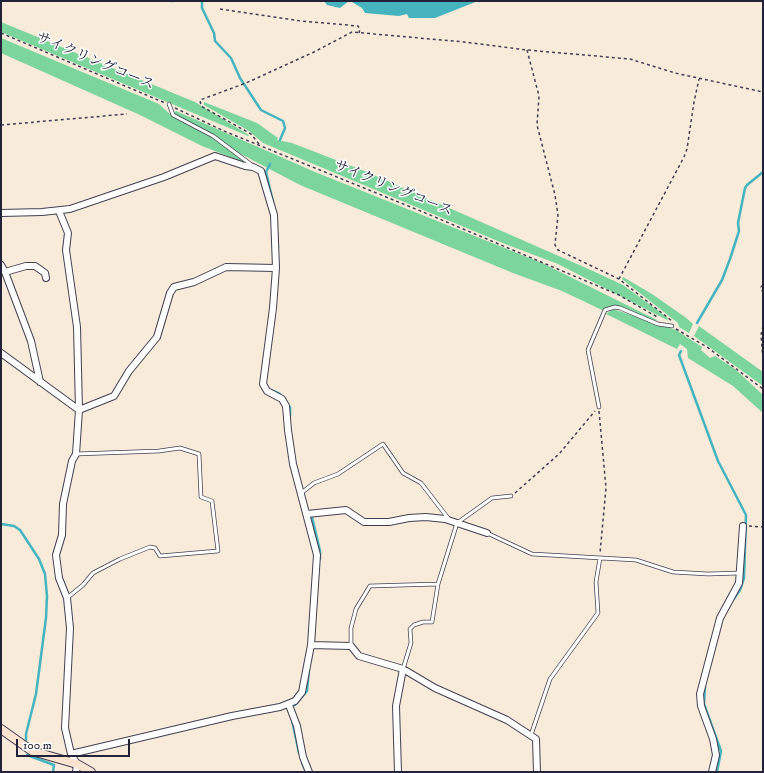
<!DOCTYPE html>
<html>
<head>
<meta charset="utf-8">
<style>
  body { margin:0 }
  #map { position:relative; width:764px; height:773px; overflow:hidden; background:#f8ebda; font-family:"IM FELL DW Pica",serif }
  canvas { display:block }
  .frame { position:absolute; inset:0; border:2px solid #22223b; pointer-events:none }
  .scale { position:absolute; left:16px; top:739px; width:114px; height:18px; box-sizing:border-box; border:2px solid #22223b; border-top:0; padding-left:5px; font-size:12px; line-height:14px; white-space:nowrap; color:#22223b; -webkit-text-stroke:3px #fff; paint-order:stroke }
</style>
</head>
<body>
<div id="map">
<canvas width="764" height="773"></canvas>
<div class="frame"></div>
<div class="scale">100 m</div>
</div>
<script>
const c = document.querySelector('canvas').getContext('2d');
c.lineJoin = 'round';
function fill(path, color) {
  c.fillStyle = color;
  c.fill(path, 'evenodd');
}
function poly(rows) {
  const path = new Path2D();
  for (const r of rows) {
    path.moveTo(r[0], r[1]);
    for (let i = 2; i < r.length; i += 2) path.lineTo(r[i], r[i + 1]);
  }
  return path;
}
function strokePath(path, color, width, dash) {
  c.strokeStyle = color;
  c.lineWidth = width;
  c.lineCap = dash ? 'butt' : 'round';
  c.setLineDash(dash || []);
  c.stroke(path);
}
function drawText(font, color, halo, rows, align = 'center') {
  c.font = font + ' "IM FELL DW Pica","Noto Serif JP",serif';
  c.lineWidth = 3;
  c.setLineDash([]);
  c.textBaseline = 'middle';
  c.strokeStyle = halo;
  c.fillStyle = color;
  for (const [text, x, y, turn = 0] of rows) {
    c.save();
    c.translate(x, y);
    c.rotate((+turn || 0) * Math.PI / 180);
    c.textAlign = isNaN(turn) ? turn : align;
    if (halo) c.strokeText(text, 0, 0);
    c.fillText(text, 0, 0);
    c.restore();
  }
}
fill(poly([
  [1,22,195,102,249,135,248,136,1,32],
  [1,38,159,104,173,117,211,137,246,163,202,146,140,115,1,53],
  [204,102,257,123,278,138,277,140,292,143,367,172,593,271,623,285,668,318,667,320,558,264,505,244,263,143,249,131,204,105],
  [176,111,315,172,542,263,657,320,656,322,616,305,602,310,562,291,513,273,300,185,239,153,219,139,177,115,174,113],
  [623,277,652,294,685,317,693,324,689,333,679,327,678,323,622,279],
  [613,309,676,330,702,347,701,350,710,358,715,356,735,369,763,395,763,413,733,386,688,358,687,349,680,344,677,349,606,314],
  [699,326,763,372,763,386,694,336]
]), '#7bd59c');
fill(poly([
  [324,1,478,1,435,18,409,18,407,14,399,16,365,13,362,8,352,2,349,1,340,8,327,5]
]), '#45b4be');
strokePath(poly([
  [202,1,202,8,214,33,215,41,231,58,240,78,261,110,283,121,285,128,280,140],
  [270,164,266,172,273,202],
  [277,231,278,248],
  [697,323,722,280,730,259,739,231,738,223,745,188,747,185,763,172],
  [681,351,679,355,718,461,746,515,744,578,740,590,733,600],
  [271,390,280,394],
  [290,407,290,416],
  [312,517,320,551,320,559],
  [1,524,14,526,20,530,39,559,45,574,47,596,46,618,36,694,26,734,26,740],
  [705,686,704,704,721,751,717,772],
  [295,705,307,691,309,670],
  [292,720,299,753],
  [27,755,54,765,53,772],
  [302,763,306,772]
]), '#45b4be', 2.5);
const lane = poly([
  [169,104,173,115,213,136,253,166],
  [599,407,588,350,605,310,615,307,620,308,658,324,672,326],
  [300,494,314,483,338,474,383,444,403,473,421,483,448,518],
  [487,533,532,554,636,560,673,572,708,574,740,573],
  [67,598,83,585,93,573,120,559,150,547,155,548,160,556,218,551,212,501,201,497,199,454,180,448,159,451,76,454],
  [351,646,351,628,356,609,370,586,438,584],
  [403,669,411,643,410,629,414,625,423,622,432,622,438,584,457,523,492,498,511,496],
  [531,735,550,679,598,613,596,582,600,558]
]);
const street = poly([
  [59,211,68,233,66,250,77,327,79,410,76,454,72,461,63,504,62,535,56,555,59,578,67,598,70,628,65,728,71,754,77,764,76,772],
  [1,213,42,212,70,209,164,177,215,156,245,166,253,167,261,171,274,215,276,268,273,308,263,384,267,391,282,399,286,406,288,430,293,464,317,555,311,645,302,692,295,701,280,707,232,716,71,754],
  [1,265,5,272,31,341,40,382],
  [5,272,26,266,35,266,45,273,46,278],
  [1,353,79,410],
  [79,410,114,396,129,371,157,337,170,293,174,287,194,282,226,267,276,268],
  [307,514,346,510,364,522,389,522,409,518,426,517,445,519,487,533],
  [311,645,351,646,359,656,403,669,435,688,507,720,536,739,537,772],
  [289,705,297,726,303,757,309,772],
  [398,772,396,706,403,669],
  [712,772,716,755,713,739,701,706,700,694,720,618,739,583,743,526]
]);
const secondary = poly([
  [1,729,32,751,77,764,91,772]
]);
strokePath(lane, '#424053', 4.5);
strokePath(street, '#424053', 8);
strokePath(secondary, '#424053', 10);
strokePath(poly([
  [170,1,175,2],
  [220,9,301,21,358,26,360,29,359,33],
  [1,33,165,103],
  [527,50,539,96,537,125,555,195,558,215,555,245,558,250,619,279,672,321],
  [175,108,224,131,423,212,619,295,659,318],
  [1,125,127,114],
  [259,144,251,134,201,106,200,100,246,83,314,52,352,32,464,42,527,50,630,59,675,73,763,92],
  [619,279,684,157,687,149,694,102,699,79],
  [763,285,761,287,763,293],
  [763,326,761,335,763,360],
  [676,329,707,347,763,389],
  [599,411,606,488,600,553],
  [515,493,559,454,595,411],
  [749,526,763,527]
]), '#424053', 1.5, [3, 3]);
strokePath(lane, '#fff', 3);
strokePath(street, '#fff', 6);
strokePath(secondary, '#fde4d1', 8);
drawText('14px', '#22223b', '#fff', [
  ["サイクリングコース",95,62,23],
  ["サイクリングコース",393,189,22]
]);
</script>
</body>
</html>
